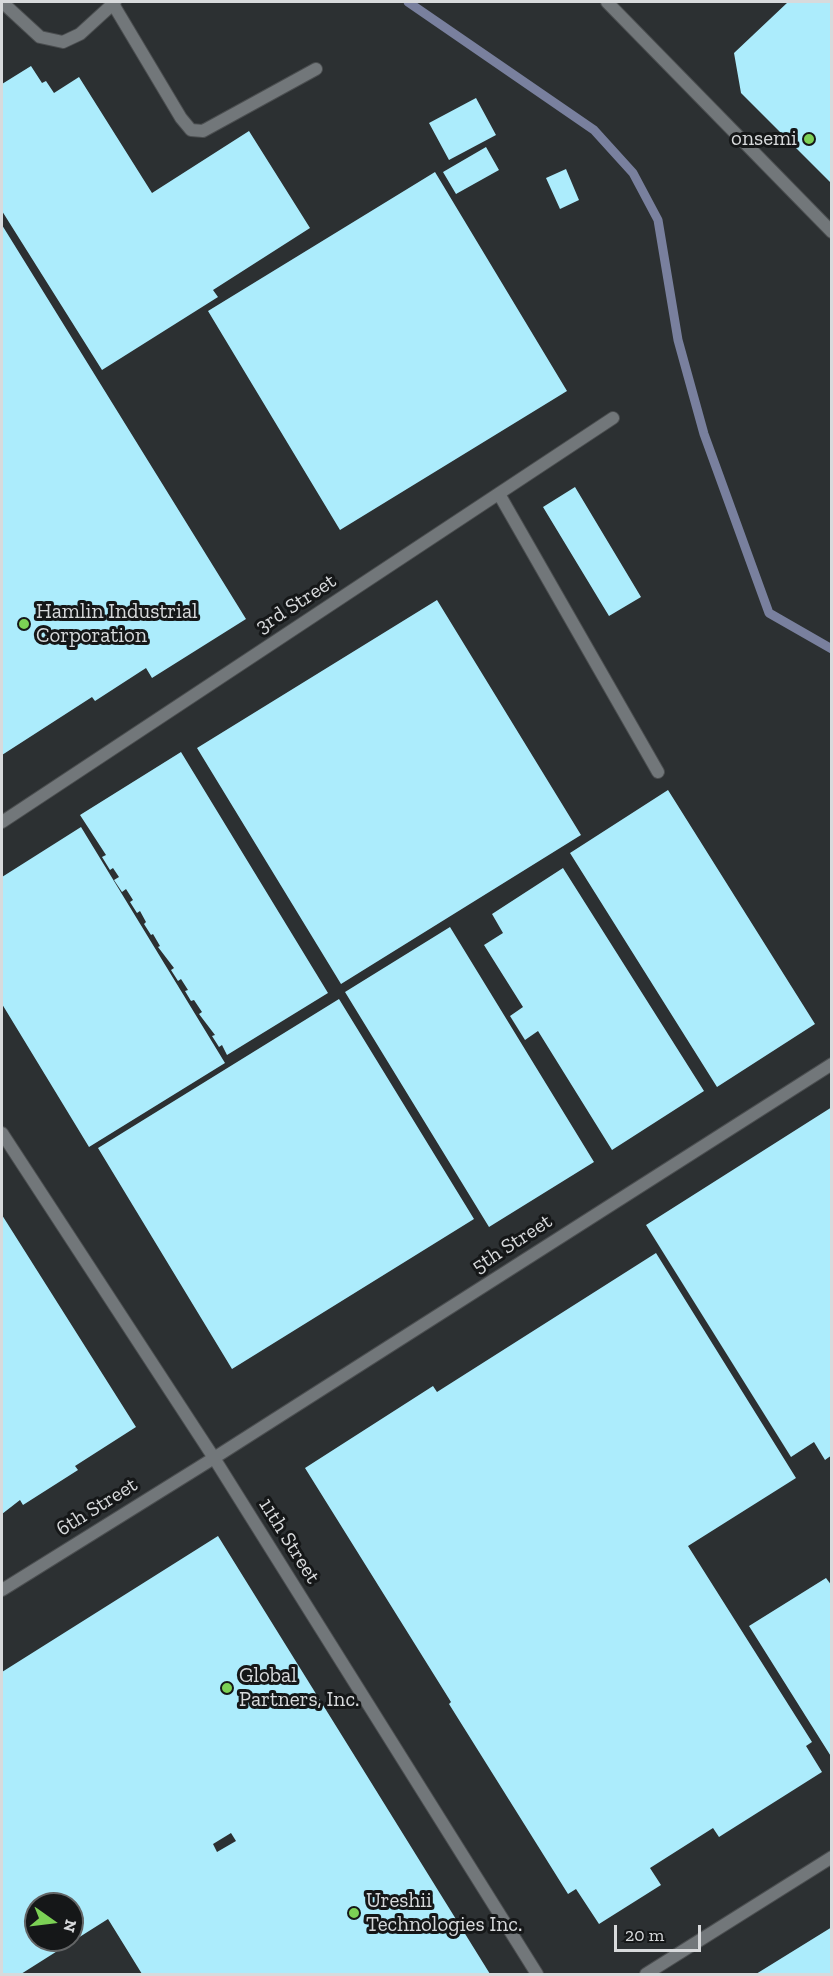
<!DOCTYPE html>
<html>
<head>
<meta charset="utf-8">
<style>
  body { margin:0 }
  #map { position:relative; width:833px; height:1976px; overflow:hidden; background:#2c3032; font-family:"Zilla Slab",serif }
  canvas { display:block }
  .frame { position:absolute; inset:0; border:3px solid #d8dadc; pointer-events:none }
  .north { position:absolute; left:24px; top:1892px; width:60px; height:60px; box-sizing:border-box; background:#151718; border:2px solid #636566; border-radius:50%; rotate:104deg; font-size:16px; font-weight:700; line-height:24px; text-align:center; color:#d8dadc }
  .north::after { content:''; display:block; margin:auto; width:21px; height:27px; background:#7cd155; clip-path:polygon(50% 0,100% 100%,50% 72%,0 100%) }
  .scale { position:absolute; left:614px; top:1925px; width:87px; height:27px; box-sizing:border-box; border:3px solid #d8dadc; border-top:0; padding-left:8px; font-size:18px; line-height:21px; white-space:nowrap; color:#d8dadc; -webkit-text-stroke:4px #151718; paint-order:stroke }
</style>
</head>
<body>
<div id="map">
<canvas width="833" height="1976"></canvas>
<div class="frame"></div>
<div class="north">N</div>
<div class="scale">20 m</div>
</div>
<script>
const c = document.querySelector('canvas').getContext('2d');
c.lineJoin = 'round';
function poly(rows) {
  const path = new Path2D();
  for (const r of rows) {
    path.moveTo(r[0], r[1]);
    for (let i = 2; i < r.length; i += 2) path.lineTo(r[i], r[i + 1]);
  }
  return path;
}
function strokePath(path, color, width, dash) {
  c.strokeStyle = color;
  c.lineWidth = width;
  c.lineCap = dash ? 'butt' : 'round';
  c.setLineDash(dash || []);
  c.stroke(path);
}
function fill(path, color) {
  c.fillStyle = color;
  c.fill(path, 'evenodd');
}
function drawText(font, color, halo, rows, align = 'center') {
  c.font = font + ' "Zilla Slab",serif';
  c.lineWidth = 6;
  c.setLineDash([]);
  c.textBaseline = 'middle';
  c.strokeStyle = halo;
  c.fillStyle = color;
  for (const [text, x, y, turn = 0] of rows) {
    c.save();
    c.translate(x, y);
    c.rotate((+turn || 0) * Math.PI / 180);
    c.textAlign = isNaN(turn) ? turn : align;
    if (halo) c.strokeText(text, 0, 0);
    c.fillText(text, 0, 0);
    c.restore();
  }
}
strokePath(poly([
  [408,2,594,130,633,173,658,220,678,340,704,434,769,613,832,649]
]), '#79809e', 9);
fill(poly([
  [788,2,832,2,832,184,741,93,734,53],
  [31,66,42,83,46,81,54,93,79,77,152,193,249,131,310,228,213,290,218,297,102,370,2,211,2,84],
  [476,98,496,135,449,160,429,123],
  [486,147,499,170,456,194,443,172],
  [566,169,579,200,560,209,546,178],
  [435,172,567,391,340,530,208,311],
  [2,225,246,619,152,678,146,668,95,701,92,697,2,755],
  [575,487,641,597,609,616,543,507],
  [437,600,581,835,341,984,197,748],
  [181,752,328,993,227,1055,222,1045,219,1047,212,1036,215,1035,199,1014,202,1012,194,1000,191,1001,185,991,188,990,181,979,178,981,171,970,174,968,158,947,160,946,153,934,151,935,144,924,146,922,140,911,137,913,130,902,133,900,126,889,122,892,114,880,119,877,113,868,110,870,102,857,106,855,80,815],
  [668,790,815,1024,717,1087,570,853],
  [81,827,225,1063,89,1147,2,1004,2,877],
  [563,868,704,1091,612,1150,538,1031,525,1040,510,1016,523,1007,484,945,503,933,492,914],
  [450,927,594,1162,489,1227,345,992],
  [339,999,474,1219,232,1369,98,1148],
  [832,1107,832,1455,825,1460,814,1442,791,1457,646,1225],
  [2,1215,136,1427,75,1466,78,1470,23,1505,20,1500,2,1514],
  [656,1253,796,1478,688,1546,812,1742,806,1746,822,1772,719,1837,713,1828,650,1868,661,1885,599,1924,576,1889,568,1894,449,1704,451,1702,305,1468,433,1386,437,1392],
  [218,1536,359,1763,490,1974,142,1974,108,1919,21,1974,2,1974,2,1672],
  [231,1833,236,1841,217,1852,213,1844],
  [36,1904,72,1904,72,1940,36,1940],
  [826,1578,832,1586,832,1758,749,1626],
  [832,1927,832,1974,756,1974]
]), '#acecfc');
const lane = poly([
  [2,2,40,37,63,42,80,34,115,2],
  [607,2,832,232],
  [113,4,181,118,191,130,203,131,316,69],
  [499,494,658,772],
  [2,822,613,418],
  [2,1133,214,1458,537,1974],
  [2,1590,214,1458,832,1064],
  [646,1974,832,1857]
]);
strokePath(lane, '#4b4e50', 14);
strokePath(lane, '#72777a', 12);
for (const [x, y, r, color] of [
  [809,139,6,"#7cd155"],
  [24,624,6,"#7cd155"],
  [227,1688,6,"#7cd155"],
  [354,1913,6,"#7cd155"]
]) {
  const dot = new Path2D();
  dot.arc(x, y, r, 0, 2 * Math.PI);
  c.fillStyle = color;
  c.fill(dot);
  strokePath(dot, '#151718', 2);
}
drawText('21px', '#d8dadc', '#151718', [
  ["onsemi",797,139,"right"],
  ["Hamlin Industrial",36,612],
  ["Corporation",36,636],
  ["Global",239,1676],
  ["Partners, Inc.",239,1700],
  ["Ureshii",366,1901],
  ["Technologies Inc.",366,1925]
], 'left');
drawText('21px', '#d8dadc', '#151718', [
  ["3rd Street",296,604,-33],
  ["5th Street",512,1244,-33],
  ["6th Street",97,1507,-32],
  ["11th Street",289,1541,58]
]);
</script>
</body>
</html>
